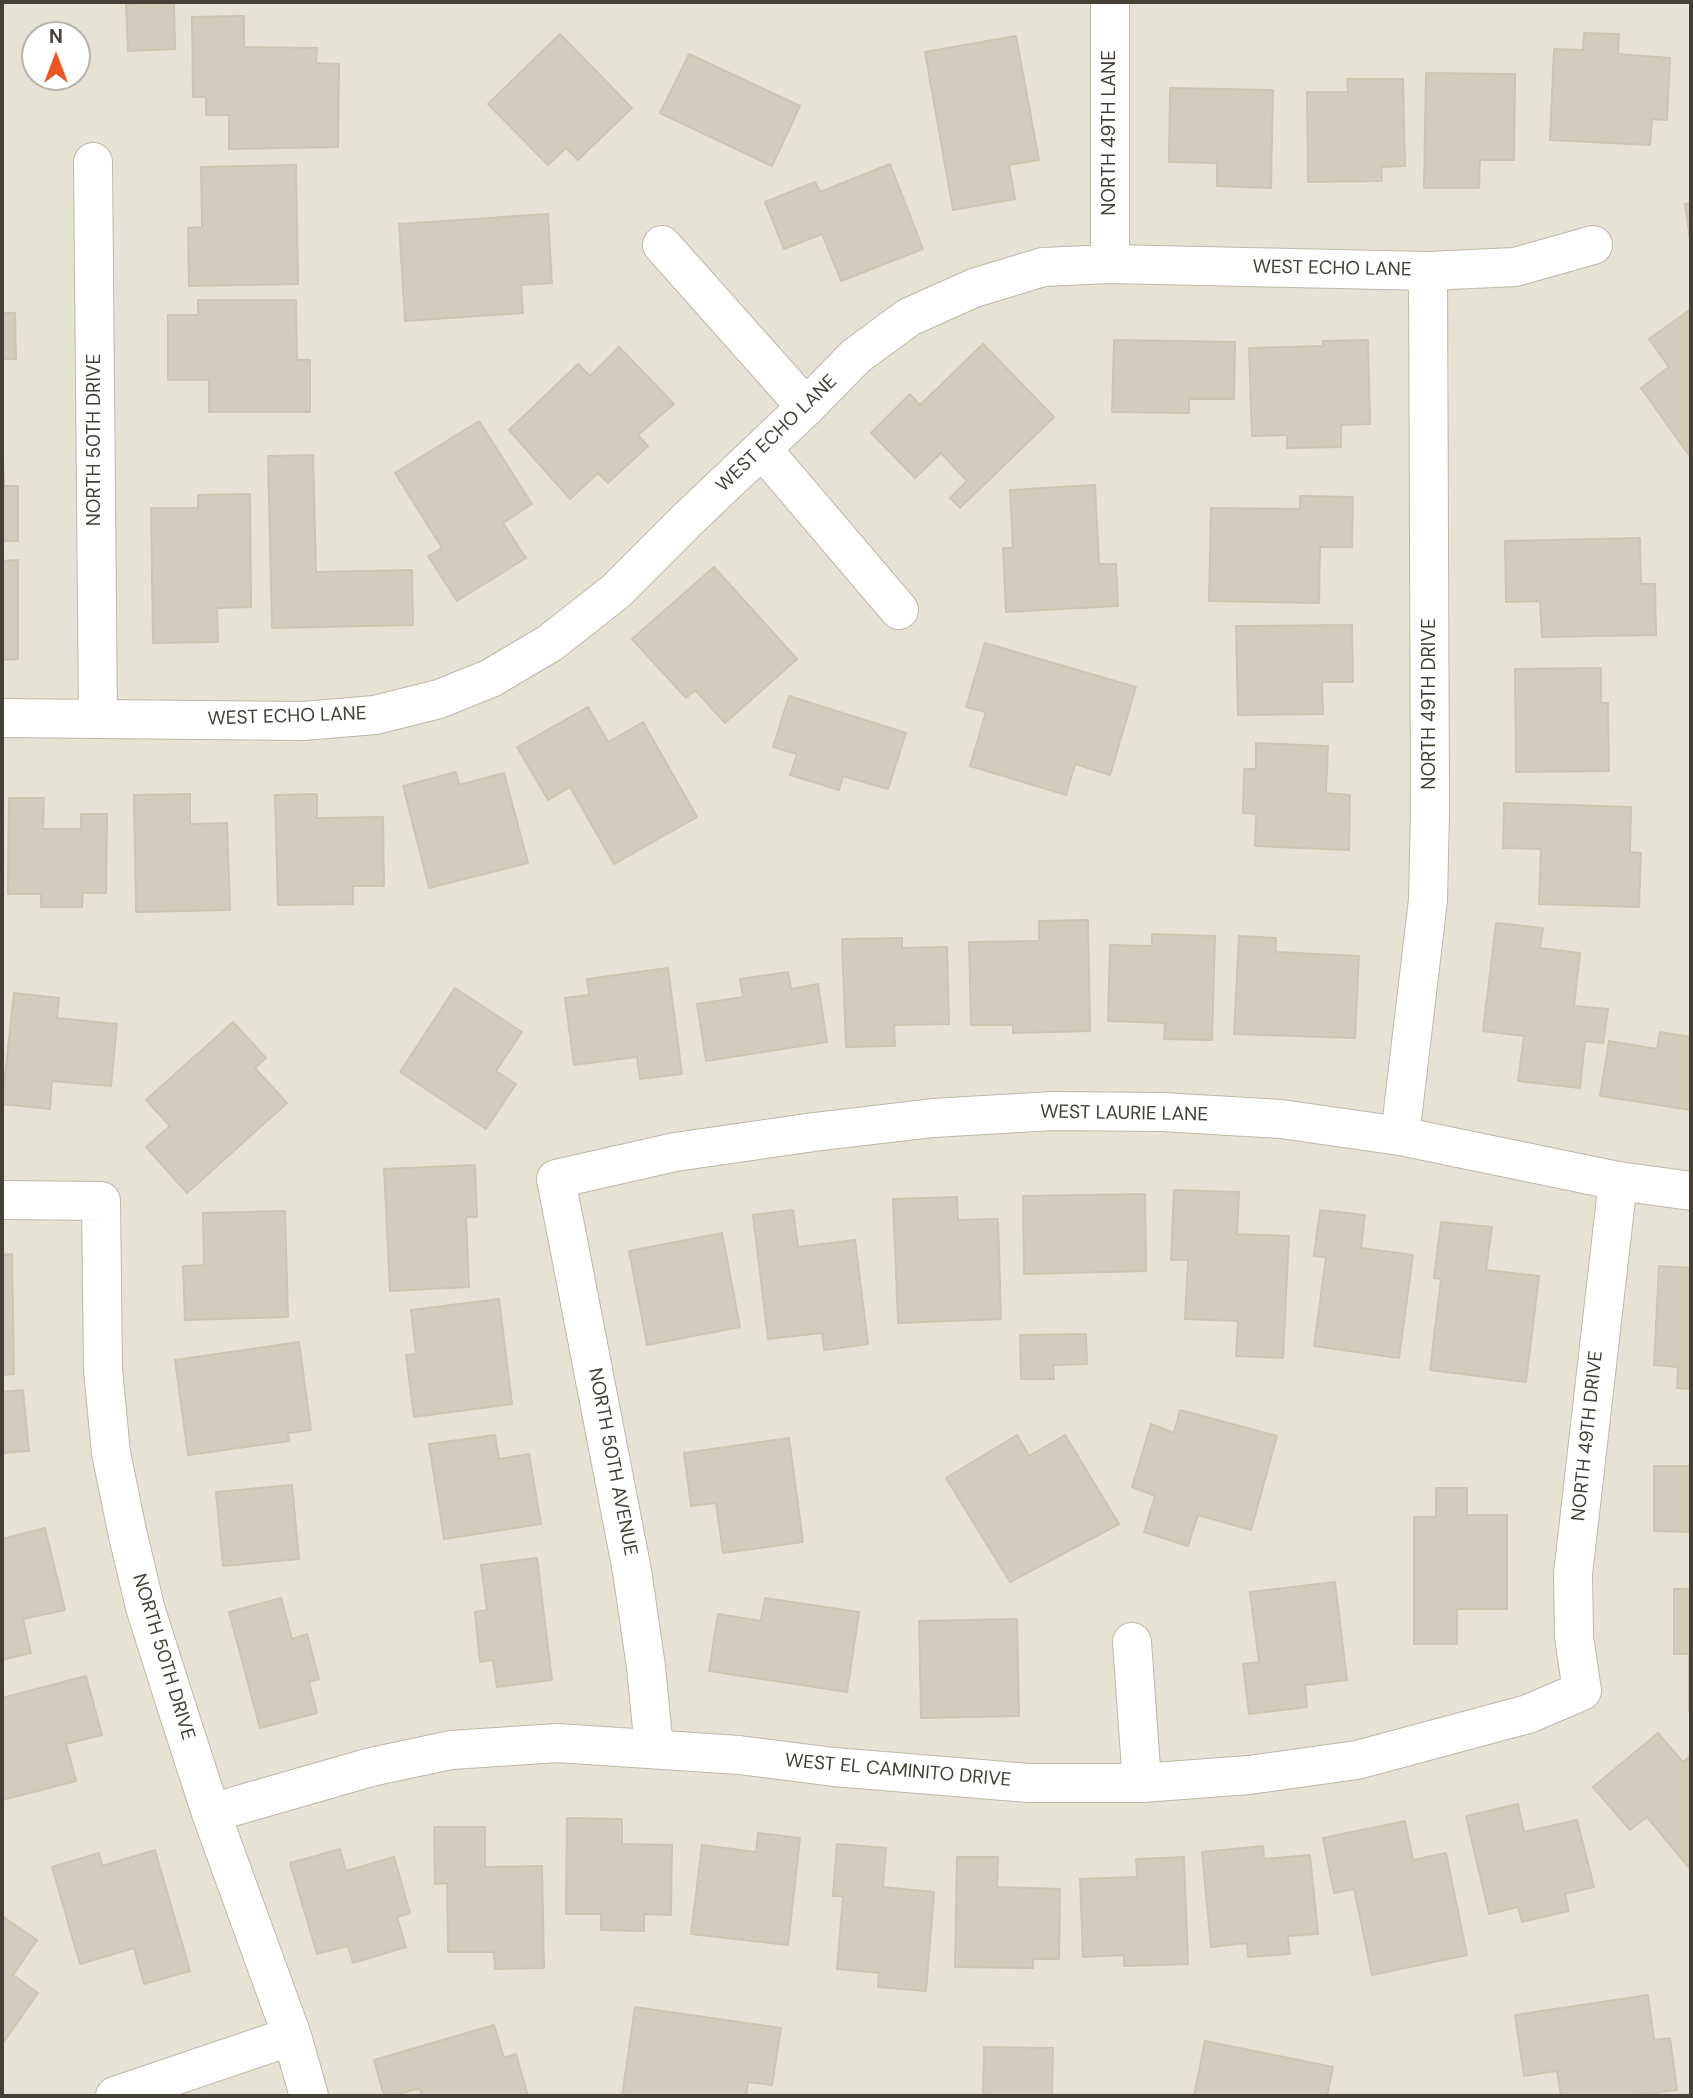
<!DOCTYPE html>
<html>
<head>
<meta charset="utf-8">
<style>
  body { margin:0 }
  #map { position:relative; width:1693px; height:2098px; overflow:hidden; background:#f2efe6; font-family:"DM Sans",sans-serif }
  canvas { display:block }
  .frame { position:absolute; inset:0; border:4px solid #444035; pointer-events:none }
  .north { position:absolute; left:21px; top:21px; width:70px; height:70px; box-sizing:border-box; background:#fff; border:2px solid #b4b3ae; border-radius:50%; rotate:0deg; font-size:19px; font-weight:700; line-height:28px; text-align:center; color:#444035 }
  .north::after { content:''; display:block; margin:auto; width:24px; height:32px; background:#ef5520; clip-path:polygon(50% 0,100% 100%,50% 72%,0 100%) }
</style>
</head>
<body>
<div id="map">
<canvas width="1693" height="2098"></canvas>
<div class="frame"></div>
<div class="north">N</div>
</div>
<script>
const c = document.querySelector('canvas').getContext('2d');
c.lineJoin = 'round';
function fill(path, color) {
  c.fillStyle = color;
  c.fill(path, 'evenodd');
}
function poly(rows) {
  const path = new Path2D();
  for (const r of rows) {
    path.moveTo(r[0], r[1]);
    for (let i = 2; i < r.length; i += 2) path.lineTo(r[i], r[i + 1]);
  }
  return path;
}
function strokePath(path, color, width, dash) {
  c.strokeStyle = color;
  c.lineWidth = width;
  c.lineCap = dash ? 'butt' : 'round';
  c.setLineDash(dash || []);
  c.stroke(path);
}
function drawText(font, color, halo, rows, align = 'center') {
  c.font = font + ' "DM Sans",sans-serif';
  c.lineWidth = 5;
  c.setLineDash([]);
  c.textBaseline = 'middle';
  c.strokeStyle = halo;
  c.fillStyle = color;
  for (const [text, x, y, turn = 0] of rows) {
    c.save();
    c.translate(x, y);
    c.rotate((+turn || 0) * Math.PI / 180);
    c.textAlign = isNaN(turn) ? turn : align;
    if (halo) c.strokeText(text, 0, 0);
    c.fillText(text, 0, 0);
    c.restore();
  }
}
fill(poly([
  [2,2,1691,2,1691,2096,2,2096],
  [35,35,77,35,77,77,35,77]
]), '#e6e2d4');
const building = poly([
  [174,2,175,49,128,51,126,4,174,2],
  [244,16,244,47,317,48,316,63,339,64,338,147,229,149,229,115,206,115,206,97,193,97,192,17,244,16],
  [1584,33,1619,34,1618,54,1670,58,1667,120,1652,119,1650,145,1550,140,1554,49,1583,50,1584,33],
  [560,34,632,108,578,160,566,148,548,165,488,104,560,34],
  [1016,36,1039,160,1009,165,1015,199,953,210,925,52,1016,36],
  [689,54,800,106,772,166,660,113,689,54],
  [1426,73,1515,74,1514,160,1480,160,1479,188,1424,188,1426,73],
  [1347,79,1403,79,1405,166,1381,167,1382,181,1308,182,1307,92,1348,92,1347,79],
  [1170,88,1273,90,1271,188,1217,186,1217,163,1169,162,1170,88],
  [890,164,923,249,841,281,822,234,784,249,765,202,815,182,820,192,890,164],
  [296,165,298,284,189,286,188,228,202,227,201,167,296,165],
  [1691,203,1691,246,1685,204,1691,203],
  [548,214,552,283,521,285,523,313,405,321,399,224,548,214],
  [198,300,296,300,297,360,310,360,310,412,209,412,209,380,168,380,168,315,198,315,198,300],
  [1691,309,1691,458,1641,388,1669,367,1649,339,1691,309],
  [2,313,15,313,16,359,2,359,2,313],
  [1114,340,1235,342,1234,399,1189,399,1189,413,1112,412,1114,340],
  [1368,340,1370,424,1341,425,1341,447,1287,448,1287,435,1252,436,1249,348,1323,346,1323,341,1368,340],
  [983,344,1054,417,960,508,950,498,967,481,941,453,915,478,871,433,910,394,920,405,983,344],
  [619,347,674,404,638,435,648,446,608,483,598,473,570,499,509,430,578,364,590,376,619,347],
  [479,421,532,504,503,523,526,558,457,601,428,556,442,548,395,473,479,421],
  [2,438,4,486,18,486,18,541,2,541,2,438],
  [313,455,316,572,412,570,413,625,272,628,268,456,313,455],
  [1095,485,1099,564,1116,564,1118,606,1006,612,1003,548,1013,548,1010,490,1095,485],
  [250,494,251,607,217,608,218,642,153,643,151,508,198,508,198,495,250,494],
  [1300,496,1353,497,1352,547,1320,547,1319,603,1209,601,1211,508,1300,509,1300,496],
  [1640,538,1641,584,1655,584,1656,635,1542,637,1540,601,1506,602,1505,541,1640,538],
  [18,560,18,659,2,660,2,561,18,560],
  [714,567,797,659,725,723,695,690,686,698,632,639,714,567],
  [1352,625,1353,682,1322,682,1323,714,1238,715,1236,626,1352,625],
  [985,643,1136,687,1110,775,1075,764,1066,795,970,766,986,712,966,707,985,643],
  [1601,668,1601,703,1608,703,1609,771,1516,772,1515,669,1601,668],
  [789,696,906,733,888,789,843,776,839,790,790,775,797,754,773,747,789,696],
  [588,707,608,742,643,722,697,817,614,864,570,787,548,800,517,747,588,707],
  [1256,743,1328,746,1326,793,1350,795,1349,850,1255,846,1256,814,1243,813,1244,769,1256,769,1256,743],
  [456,772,459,785,504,773,528,863,429,888,403,786,456,772],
  [190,794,190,824,227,823,230,910,136,912,134,795,190,794],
  [317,794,317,818,383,817,384,886,353,886,353,904,278,905,275,795,317,794],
  [9,798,44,798,43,829,81,829,81,814,107,814,106,893,83,893,82,907,41,907,41,894,8,894,9,798],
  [1504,803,1631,807,1630,852,1641,853,1639,907,1539,904,1541,849,1503,848,1504,803],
  [1088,920,1090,1031,1013,1033,1013,1025,971,1025,969,942,1039,941,1039,921,1088,920],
  [1496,923,1543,928,1540,948,1580,953,1574,1006,1608,1009,1603,1043,1585,1041,1580,1088,1518,1081,1524,1036,1483,1031,1496,923],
  [1152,934,1215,936,1212,1040,1164,1039,1165,1023,1108,1021,1110,945,1152,946,1152,934],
  [1239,936,1276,938,1276,952,1359,956,1355,1038,1234,1034,1239,936],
  [902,938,902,948,947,947,949,1024,894,1025,895,1046,846,1047,842,939,902,938],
  [668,968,682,1074,640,1079,637,1057,574,1065,565,998,589,995,587,979,668,968],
  [788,972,791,989,818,984,827,1042,706,1061,697,1004,743,997,740,979,788,972],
  [455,988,522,1032,496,1071,516,1084,486,1129,400,1072,455,988],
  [14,993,59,998,57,1018,117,1024,111,1086,52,1081,50,1109,2,1104,14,993],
  [233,1022,266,1058,255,1068,287,1103,187,1193,146,1147,170,1126,146,1100,233,1022],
  [1660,1032,1691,1037,1691,1110,1600,1096,1609,1041,1657,1049,1660,1032],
  [475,1165,477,1217,466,1217,469,1287,390,1291,384,1169,475,1165],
  [1174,1190,1239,1192,1237,1234,1289,1236,1283,1358,1236,1356,1238,1321,1185,1319,1188,1260,1171,1260,1174,1190],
  [1145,1194,1146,1271,1024,1274,1023,1196,1145,1194],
  [957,1197,958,1220,998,1219,1001,1319,898,1323,893,1199,957,1197],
  [793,1210,798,1247,855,1240,868,1344,824,1350,822,1333,768,1339,753,1215,793,1210],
  [1320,1210,1365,1215,1361,1248,1413,1255,1399,1358,1314,1346,1326,1257,1314,1256,1320,1210],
  [285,1211,288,1317,185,1320,183,1266,204,1265,203,1213,285,1211],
  [1441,1222,1492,1227,1486,1270,1539,1276,1526,1382,1430,1370,1441,1279,1434,1278,1441,1222],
  [722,1233,740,1327,647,1345,629,1251,722,1233],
  [12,1254,14,1374,2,1375,2,1255,12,1254],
  [1659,1266,1691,1268,1691,1389,1677,1388,1678,1367,1654,1365,1659,1266],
  [499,1299,512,1404,414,1417,406,1355,416,1354,411,1310,499,1299],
  [1086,1334,1087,1364,1053,1365,1054,1379,1021,1379,1020,1335,1086,1334],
  [299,1342,311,1430,288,1433,289,1441,188,1455,175,1360,299,1342],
  [23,1390,29,1451,2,1453,2,1392,23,1390],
  [1180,1410,1277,1436,1251,1530,1198,1515,1188,1546,1144,1532,1155,1496,1132,1487,1151,1424,1174,1433,1180,1410],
  [495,1435,499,1459,529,1454,541,1524,444,1539,429,1444,495,1435],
  [1017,1435,1029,1456,1065,1435,1119,1524,1010,1582,946,1478,1017,1435],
  [789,1438,803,1542,723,1553,716,1503,691,1506,684,1453,789,1438],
  [1654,1466,1691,1466,1691,1532,1654,1531,1654,1466],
  [292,1485,299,1559,223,1566,216,1492,292,1485],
  [1436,1488,1467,1488,1467,1515,1507,1515,1507,1609,1457,1609,1457,1644,1414,1644,1414,1517,1436,1517,1436,1488],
  [45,1528,65,1610,23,1619,31,1653,2,1660,2,1539,45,1528],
  [537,1558,552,1680,497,1687,493,1660,480,1662,475,1612,487,1610,481,1565,537,1558],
  [1335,1582,1347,1680,1305,1685,1307,1707,1249,1714,1243,1664,1259,1662,1250,1592,1335,1582],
  [1674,1589,1691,1589,1691,1711,1689,1711,1689,1654,1674,1654,1674,1589],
  [281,1598,292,1639,307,1634,319,1679,309,1682,317,1713,260,1728,229,1612,281,1598],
  [765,1598,859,1612,847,1692,709,1671,718,1614,761,1621,765,1598],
  [1017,1619,1019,1716,921,1718,919,1621,1017,1619],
  [86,1676,102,1735,66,1744,76,1781,2,1800,2,1698,86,1676],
  [1658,1733,1683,1762,1691,1755,1691,1870,1647,1817,1630,1830,1593,1787,1658,1733],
  [1518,1804,1524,1832,1577,1820,1594,1887,1565,1894,1569,1911,1522,1922,1518,1907,1489,1914,1466,1816,1518,1804],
  [567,1818,622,1819,622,1844,672,1845,671,1915,644,1914,644,1931,601,1930,601,1914,566,1914,567,1818],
  [1405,1821,1413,1860,1446,1853,1467,1955,1372,1975,1354,1889,1334,1893,1323,1838,1405,1821],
  [434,1827,485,1827,485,1867,542,1866,544,1968,495,1969,494,1952,448,1952,447,1883,435,1884,434,1827],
  [758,1833,800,1838,788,1945,691,1934,702,1845,756,1852,758,1833],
  [837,1844,886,1848,883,1887,934,1892,926,1991,878,1987,879,1973,837,1969,843,1896,833,1896,837,1844],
  [1263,1846,1264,1859,1310,1855,1318,1934,1288,1936,1290,1954,1248,1957,1247,1943,1211,1947,1202,1852,1263,1846],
  [340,1849,346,1871,394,1857,410,1913,397,1917,406,1947,353,1963,348,1946,317,1954,290,1863,340,1849],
  [155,1850,190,1971,144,1984,134,1948,80,1964,52,1867,99,1853,102,1866,155,1850],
  [957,1857,998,1857,997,1887,1060,1889,1059,1959,1033,1959,1033,1968,955,1967,957,1857],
  [1184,1857,1188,1964,1124,1966,1124,1955,1083,1957,1080,1879,1137,1877,1136,1859,1184,1857],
  [2,1916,37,1940,13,1975,38,1993,3,2043,2,1916],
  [1648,1995,1654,2040,1670,2038,1677,2090,1631,2096,1561,2096,1557,2071,1524,2076,1515,2015,1648,1995],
  [635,2007,781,2028,772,2085,748,2082,746,2096,622,2096,635,2007],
  [494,2025,504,2058,516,2054,528,2096,422,2096,420,2088,392,2096,384,2096,374,2060,494,2025],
  [1205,2041,1333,2067,1327,2096,1194,2096,1205,2041],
  [984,2047,1053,2048,1052,2096,983,2096,984,2047]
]);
fill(building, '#d3ccbc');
strokePath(building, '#cdc5af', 2);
const minor = poly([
  [1110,2,1110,264],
  [93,162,98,718],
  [662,245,806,407],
  [762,449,899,610],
  [2,718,303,721,375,715,439,699,491,678,550,643,615,592,686,521,806,407,856,356,909,317,974,288,1043,267,1110,264,1428,271,1515,267,1593,245],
  [1400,1136,1428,900,1430,811,1428,271],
  [2,1200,101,1201,103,1370,111,1453,127,1531,145,1607,176,1705,211,1813,292,2036,309,2096],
  [1132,1642,1142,1783],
  [654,1748,646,1667,632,1571,556,1179,675,1152,814,1132,933,1118,1053,1111,1162,1112,1281,1119,1400,1136,1618,1181,1691,1191],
  [211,1813,371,1767,451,1750,558,1743,739,1755,834,1767,1029,1783,1142,1783,1249,1775,1357,1760,1528,1714,1582,1691,1574,1637,1573,1574,1618,1181],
  [115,2096,292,2036]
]);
strokePath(minor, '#bdb8a9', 40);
strokePath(minor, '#fff', 38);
drawText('19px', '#444035', '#fff', [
  ["NORTH 49TH LANE",1110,133,-90],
  ["WEST ECHO LANE",1332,269,1],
  ["WEST ECHO LANE",777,434,-44],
  ["NORTH 50TH DRIVE",95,440,-90],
  ["NORTH 49TH DRIVE",1430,704,-90],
  ["WEST ECHO LANE",287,717,-2],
  ["WEST LAURIE LANE",1124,1114,1],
  ["NORTH 49TH DRIVE",1588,1436,-84],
  ["NORTH 50TH AVENUE",612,1462,79],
  ["NORTH 50TH DRIVE",163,1657,73],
  ["WEST EL CAMINITO DRIVE",898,1771,5]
]);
</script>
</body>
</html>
